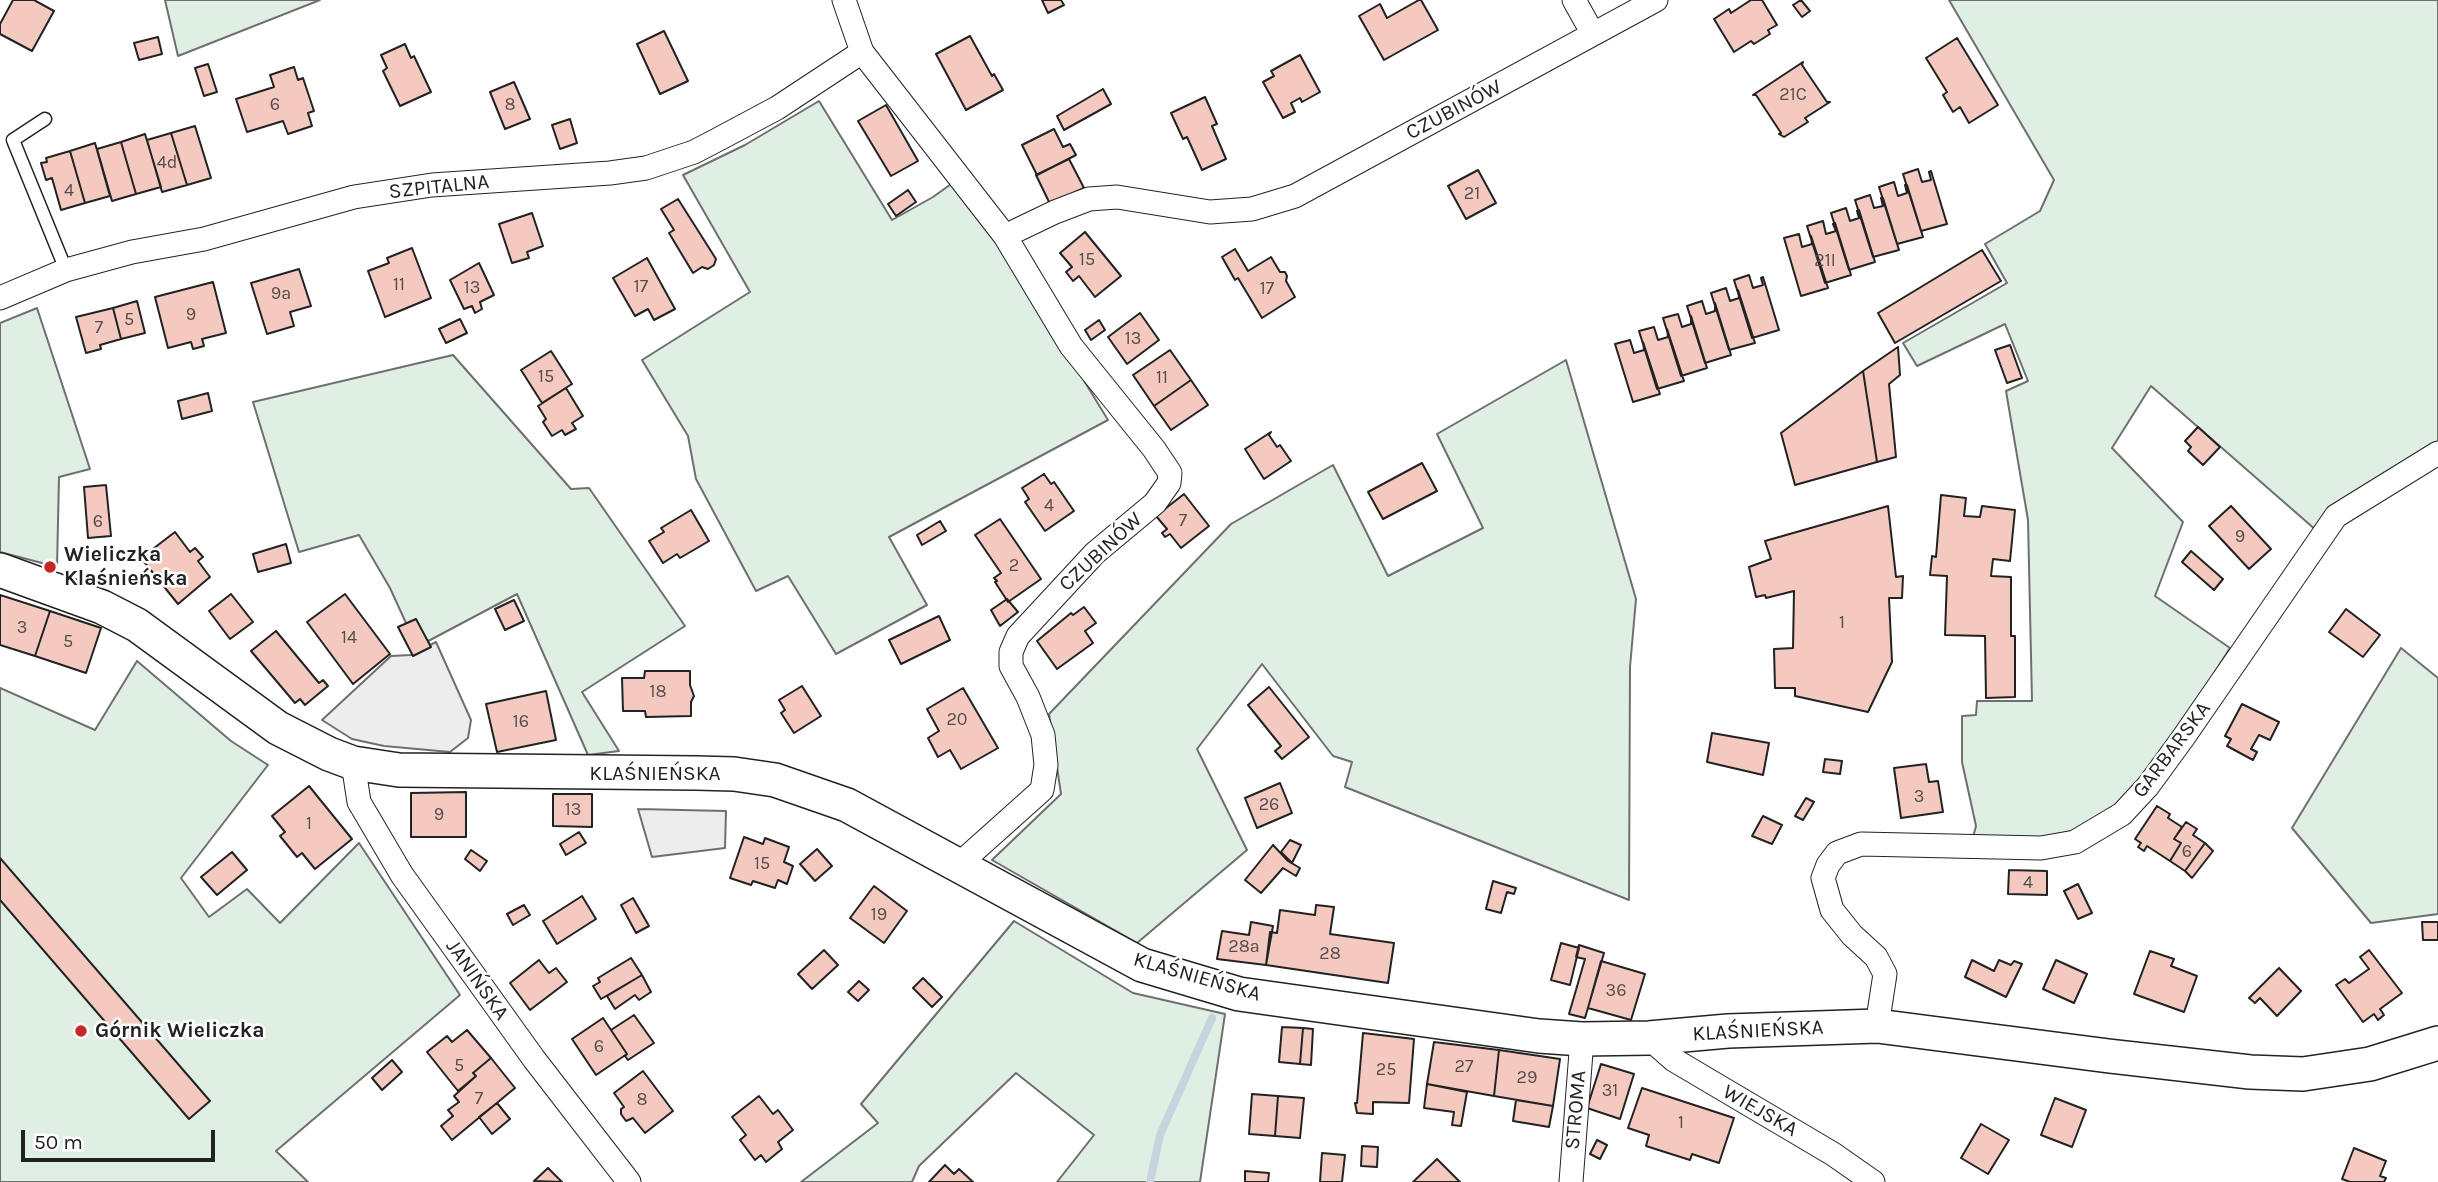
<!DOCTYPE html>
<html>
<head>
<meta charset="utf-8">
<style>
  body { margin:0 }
  #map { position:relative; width:2438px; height:1182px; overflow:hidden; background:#fff; font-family:Karla,sans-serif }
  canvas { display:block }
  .scale { position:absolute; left:21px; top:1130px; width:194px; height:32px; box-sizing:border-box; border:4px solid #222; border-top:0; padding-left:9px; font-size:21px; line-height:24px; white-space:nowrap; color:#222; -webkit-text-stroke:5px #fff; paint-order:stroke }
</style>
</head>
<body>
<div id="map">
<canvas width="2438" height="1182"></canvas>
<div class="scale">50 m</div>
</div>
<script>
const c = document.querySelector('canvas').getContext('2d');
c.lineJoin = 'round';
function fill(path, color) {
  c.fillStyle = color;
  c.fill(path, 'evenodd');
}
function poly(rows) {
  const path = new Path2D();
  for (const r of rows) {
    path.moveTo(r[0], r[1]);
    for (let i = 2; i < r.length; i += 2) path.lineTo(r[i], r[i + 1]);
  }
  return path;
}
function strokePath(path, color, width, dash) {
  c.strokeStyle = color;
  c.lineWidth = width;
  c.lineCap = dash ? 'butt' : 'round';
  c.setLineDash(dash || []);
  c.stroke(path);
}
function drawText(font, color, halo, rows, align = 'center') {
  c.font = font + ' Karla,sans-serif';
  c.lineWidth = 5;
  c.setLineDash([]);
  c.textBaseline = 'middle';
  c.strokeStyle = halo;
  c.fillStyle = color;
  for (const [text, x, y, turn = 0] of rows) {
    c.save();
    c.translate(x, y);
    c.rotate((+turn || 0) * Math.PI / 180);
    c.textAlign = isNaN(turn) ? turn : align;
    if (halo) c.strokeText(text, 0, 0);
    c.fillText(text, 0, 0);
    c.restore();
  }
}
const green = poly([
  [165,0,320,0,178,56,165,0],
  [1949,0,2438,0,2438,446,2317,531,2151,386,2112,448,2183,522,2155,596,2230,648,2175,735,2120,803,2091,827,2046,840,1973,837,1976,826,1962,762,1962,716,1976,715,1977,701,2032,701,2028,520,2006,391,2028,381,2005,324,1917,366,1903,343,2007,283,1985,244,2040,211,2054,180,1949,0],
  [819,101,892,220,933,197,954,182,994,233,1108,420,889,537,927,605,836,654,788,576,756,591,696,479,688,436,642,360,750,292,683,175,745,145,819,101],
  [37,308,90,469,59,477,57,567,0,552,0,323,37,308],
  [453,355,571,489,589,488,685,626,582,692,619,751,588,755,517,594,417,647,390,588,359,535,299,552,253,402,453,355],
  [1566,360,1636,599,1630,667,1629,900,1345,787,1352,762,1333,756,1262,664,1197,749,1247,850,1137,943,992,860,1061,794,1049,714,1231,524,1333,465,1388,576,1483,528,1437,434,1566,360],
  [2401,648,2438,678,2438,914,2371,923,2292,828,2401,648],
  [137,661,231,741,268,765,181,878,209,917,247,889,280,923,359,843,460,995,276,1151,308,1182,0,1182,0,688,95,730,137,661],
  [1014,921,1133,993,1225,1014,1200,1182,1057,1182,1094,1135,1016,1073,919,1166,912,1182,801,1182,878,1123,861,1104,1014,921]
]);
fill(green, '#e0efe3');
strokePath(green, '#6f6f6f', 2);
const parking = poly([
  [436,642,471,720,468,738,450,752,384,746,352,739,322,720,391,656,411,655,436,642],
  [638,809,726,811,725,848,652,857,638,809]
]);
fill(parking, '#ededed');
strokePath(parking, '#6f6f6f', 2);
strokePath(poly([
  [1150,1182,1160,1135,1212,1018]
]), '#c7d3dd', 8);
const building = poly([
  [13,0,34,0,54,11,32,51,0,34,0,24,13,0],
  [1042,0,1061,0,1064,5,1048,13,1042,0],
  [1419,0,1421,0,1438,30,1384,60,1359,16,1380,4,1387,18,1419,0],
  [1751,0,1762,0,1777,25,1768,30,1770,34,1754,44,1751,41,1734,52,1714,19,1729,9,1731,13,1751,0],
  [1801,0,1810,11,1802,17,1793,5,1801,0],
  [664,31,688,81,660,94,637,44,664,31],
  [970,36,992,76,994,74,1003,90,966,110,936,54,970,36],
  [158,37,162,54,139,60,134,43,158,37],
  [1957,38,1998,105,1969,123,1960,107,1953,112,1943,95,1947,92,1926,58,1957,38],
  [405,44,411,58,414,56,431,92,400,106,383,71,387,68,381,55,405,44],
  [1300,55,1320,92,1302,102,1300,98,1291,103,1295,112,1283,118,1263,82,1274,76,1271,71,1300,55],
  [1803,62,1802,65,1827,102,1830,102,1805,118,1808,122,1784,137,1779,134,1781,133,1756,95,1753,95,1803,62],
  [208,64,217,92,204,96,195,68,208,64],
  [294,67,298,80,303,78,314,111,308,113,312,126,288,134,283,121,247,132,236,99,274,87,270,75,294,67],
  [514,82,530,119,505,129,490,92,514,82],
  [1103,89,1111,104,1064,130,1057,116,1103,89],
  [1205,97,1217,124,1212,126,1226,159,1202,170,1187,137,1183,139,1171,113,1205,97],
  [886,105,918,161,891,176,858,121,886,105],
  [570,119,577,143,560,149,552,125,570,119],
  [195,126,211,178,187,185,171,133,195,126],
  [1054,129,1063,147,1070,144,1076,155,1037,175,1022,145,1054,129],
  [171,133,187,185,162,192,147,140,171,133],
  [145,134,161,187,136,194,121,142,145,134],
  [121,142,136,194,112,201,97,149,121,142],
  [95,143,110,196,85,203,70,151,95,143],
  [70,151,85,203,61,210,52,178,46,180,41,163,47,162,46,158,70,151],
  [1069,159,1084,188,1050,204,1036,175,1069,159],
  [1918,169,1922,182,1931,180,1929,172,1931,171,1947,224,1921,231,1903,174,1918,169],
  [1478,170,1496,203,1466,219,1448,186,1478,170],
  [1894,182,1898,196,1907,193,1905,185,1907,185,1923,237,1897,244,1879,187,1894,182],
  [908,190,916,202,896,216,888,204,908,190],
  [1870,195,1874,208,1883,206,1881,198,1883,198,1899,250,1873,257,1855,200,1870,195],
  [678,199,716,259,714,265,708,269,702,267,693,273,669,233,674,230,661,209,678,199],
  [1846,208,1850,221,1859,218,1857,211,1859,210,1875,262,1849,270,1831,213,1846,208],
  [532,213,543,246,527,252,529,258,512,263,499,224,532,213],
  [1823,221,1826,234,1836,231,1833,224,1835,223,1851,275,1825,283,1807,226,1823,221],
  [1085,232,1121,276,1095,297,1079,276,1073,281,1066,272,1072,267,1060,253,1085,232],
  [1799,234,1802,247,1812,244,1811,236,1828,288,1801,296,1784,238,1799,234],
  [412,248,431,298,385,317,368,271,389,263,387,258,412,248],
  [1235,249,1248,271,1271,257,1280,272,1285,272,1287,276,1286,281,1295,297,1262,318,1238,278,1235,280,1222,257,1235,249],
  [1982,250,2001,281,1895,343,1878,313,1982,250],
  [647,258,675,309,654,320,648,309,635,316,613,278,647,258],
  [479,263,494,295,480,302,482,309,475,313,472,306,464,309,450,280,479,263],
  [299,269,311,306,290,312,294,326,267,334,251,283,299,269],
  [1749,275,1753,288,1763,285,1761,278,1763,277,1779,330,1752,338,1734,280,1749,275],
  [213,282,226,333,202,339,204,346,193,349,191,342,168,348,155,297,213,282],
  [1726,288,1730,301,1739,298,1738,290,1755,343,1729,350,1711,293,1726,288],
  [137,301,145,333,121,339,113,308,137,301],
  [1702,301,1706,314,1715,311,1715,303,1731,355,1705,363,1687,306,1702,301],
  [113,308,121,339,100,345,101,349,86,353,76,317,113,308],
  [1140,313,1159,340,1127,364,1108,337,1140,313],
  [1678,314,1682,327,1691,324,1691,316,1707,368,1681,376,1663,318,1678,314],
  [460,319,467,333,446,343,439,329,460,319],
  [1099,320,1105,330,1091,340,1085,330,1099,320],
  [1654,327,1658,340,1668,337,1667,329,1684,381,1657,389,1639,331,1654,327],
  [1630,340,1634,353,1644,350,1643,342,1660,394,1633,402,1615,344,1630,340],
  [2010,345,2022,378,2007,383,1995,350,2010,345],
  [1898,347,1900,375,1889,384,1896,457,1877,462,1863,371,1898,347],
  [1170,350,1191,380,1154,406,1133,375,1170,350],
  [551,351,572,384,542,403,521,370,551,351],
  [1863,371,1877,462,1795,485,1781,433,1863,371],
  [1191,380,1208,405,1171,430,1154,406,1191,380],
  [566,388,583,416,572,423,576,429,565,435,562,430,552,436,543,422,546,419,538,406,566,388],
  [208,393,212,411,182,419,178,401,208,393],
  [2198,427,2220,447,2203,465,2188,451,2191,447,2185,441,2198,427],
  [1271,432,1269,435,1277,447,1280,445,1291,461,1264,479,1245,449,1271,432],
  [1422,463,1437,491,1383,519,1368,492,1422,463],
  [1044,474,1051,484,1054,482,1074,511,1045,531,1025,502,1029,499,1022,488,1044,474],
  [106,485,111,536,88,538,84,487,106,485],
  [1184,494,1209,526,1181,548,1170,534,1165,537,1162,533,1167,529,1156,516,1184,494],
  [1941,495,1966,498,1964,516,1980,517,1982,506,2015,510,2010,561,1993,559,1991,576,2011,577,2011,636,2015,636,2015,697,1986,698,1985,636,1945,635,1947,576,1930,575,1932,556,1936,557,1941,495],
  [1888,506,1896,577,1903,576,1902,598,1889,598,1892,662,1868,712,1795,696,1795,688,1775,688,1774,649,1793,648,1794,591,1766,598,1765,595,1756,597,1749,567,1771,559,1765,541,1888,506],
  [2231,506,2271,549,2249,569,2209,526,2231,506],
  [691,510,709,541,680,558,677,554,663,563,649,541,664,532,661,528,691,510],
  [1000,519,1041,579,1008,602,995,582,997,581,994,578,1001,573,975,535,1000,519],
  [940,521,946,531,922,545,917,535,940,521],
  [175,532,190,552,195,548,203,557,198,561,210,577,178,604,141,558,175,532],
  [286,544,291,563,258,572,253,554,286,544],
  [2191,551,2223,579,2214,590,2182,562,2191,551],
  [231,594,253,622,230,639,209,611,231,594],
  [345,594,390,654,353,684,307,622,345,594],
  [0,595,50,611,35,656,0,645,0,595],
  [1007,599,1018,612,1000,626,991,610,1007,599],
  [514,600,524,621,505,630,495,609,514,600],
  [1084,607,1096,623,1085,631,1093,643,1057,669,1037,641,1071,613,1073,615,1084,607],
  [2346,609,2380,635,2363,657,2329,632,2346,609],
  [50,611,101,628,86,673,35,656,50,611],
  [939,616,950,640,901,664,889,640,939,616],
  [416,619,431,647,413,656,398,627,416,619],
  [276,631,319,683,323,680,328,686,305,705,300,699,295,703,251,651,276,631],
  [645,671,690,671,690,685,694,696,691,702,691,716,646,717,645,711,623,711,622,678,644,678,645,671],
  [802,686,821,716,794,733,781,713,785,710,779,700,802,686],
  [1269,687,1309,737,1282,759,1275,751,1281,746,1248,705,1269,687],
  [963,688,998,748,961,769,950,750,938,757,928,738,939,731,927,709,963,688],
  [546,691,556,740,497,752,486,704,546,691],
  [2242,704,2279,722,2270,740,2259,735,2251,749,2257,752,2253,760,2227,746,2231,739,2225,736,2242,704],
  [1712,733,1769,743,1763,775,1707,762,1712,733],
  [1825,759,1842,761,1840,774,1823,772,1825,759],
  [1926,764,1929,782,1938,781,1943,812,1901,818,1894,768,1926,764],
  [1280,783,1292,813,1257,828,1245,798,1280,783],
  [309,786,352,839,315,869,302,853,297,857,280,836,285,832,272,816,309,786],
  [466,792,466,837,411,837,411,793,466,792],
  [553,794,592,794,592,827,553,826,553,794],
  [1806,798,1814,802,1803,820,1795,816,1806,798],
  [2157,806,2170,814,2168,818,2182,827,2174,839,2181,843,2170,861,2147,846,2144,851,2138,847,2141,843,2135,839,2157,806],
  [1763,816,1782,825,1772,844,1752,836,1763,816],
  [2186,822,2197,829,2193,835,2205,843,2185,871,2170,861,2181,843,2174,839,2186,822],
  [579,832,586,843,566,855,560,844,579,832],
  [744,837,763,844,765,838,789,847,784,862,793,866,787,884,778,880,775,888,753,881,751,885,730,878,744,837],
  [1290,840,1301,845,1292,863,1281,852,1290,840],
  [2205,843,2213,851,2192,878,2185,871,2205,843],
  [1273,845,1288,861,1300,868,1296,876,1283,868,1261,893,1245,880,1273,845],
  [817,849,832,866,815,881,800,864,817,849],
  [471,850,487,861,480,871,465,859,471,850],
  [232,852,247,870,217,895,201,877,232,852],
  [0,858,210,1101,189,1119,0,900,0,858],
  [2009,870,2047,871,2047,895,2008,894,2009,870],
  [1493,881,1516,888,1514,894,1507,892,1501,913,1486,909,1493,881],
  [2078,884,2092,913,2078,919,2064,891,2078,884],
  [874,886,907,911,884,943,850,918,874,886],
  [582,896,596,919,557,944,543,921,582,896],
  [633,898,649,926,636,933,621,905,633,898],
  [524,905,530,915,513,925,507,914,524,905],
  [1316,905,1334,907,1330,934,1394,943,1388,983,1266,965,1270,932,1277,933,1280,910,1315,915,1316,905],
  [1251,922,1273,926,1266,965,1217,959,1222,931,1249,935,1251,922],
  [2422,922,2438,922,2438,940,2423,940,2422,922],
  [1561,943,1579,948,1570,985,1551,980,1561,943],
  [1579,945,1604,953,1585,1018,1569,1014,1585,959,1576,957,1579,945],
  [824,950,838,965,812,989,798,974,824,950],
  [2369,950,2402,993,2380,1009,2384,1015,2378,1020,2374,1014,2363,1022,2336,985,2345,979,2349,983,2369,969,2360,957,2369,950],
  [2150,951,2174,959,2171,966,2197,976,2184,1012,2134,994,2150,951],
  [631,958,642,975,601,999,593,986,600,982,598,978,631,958],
  [539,960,549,973,556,968,567,982,530,1010,510,983,539,960],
  [1972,960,1994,971,1999,960,2011,965,2014,961,2022,964,2006,997,1965,977,1972,960],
  [2056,960,2087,974,2074,1003,2043,989,2056,960],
  [1601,961,1645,974,1631,1020,1588,1008,1601,961],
  [2279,968,2301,991,2277,1016,2260,998,2255,1003,2249,998,2279,968],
  [642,975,651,992,639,1000,635,995,615,1009,607,996,642,975],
  [923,978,942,997,932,1007,913,988,923,978],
  [859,981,869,990,858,1001,848,992,859,981],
  [634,1015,654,1043,628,1060,625,1056,627,1054,611,1030,634,1015],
  [603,1018,627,1054,596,1075,572,1039,603,1018],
  [1282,1027,1303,1028,1300,1064,1279,1062,1282,1027],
  [1303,1028,1313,1029,1311,1065,1300,1064,1303,1028],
  [467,1030,491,1058,473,1073,476,1076,458,1091,427,1052,447,1036,452,1042,467,1030],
  [1363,1033,1414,1039,1409,1103,1373,1102,1373,1114,1357,1113,1355,1103,1357,1103,1363,1033],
  [1434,1042,1499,1050,1494,1096,1427,1084,1434,1042],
  [1499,1050,1560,1059,1553,1106,1494,1096,1499,1050],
  [491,1058,515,1088,452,1140,441,1126,453,1116,448,1110,459,1102,454,1096,476,1076,473,1073,491,1058],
  [392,1060,402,1072,382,1090,372,1078,392,1060],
  [1601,1064,1634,1074,1620,1119,1587,1108,1601,1064],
  [643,1071,673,1111,645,1133,633,1118,626,1121,621,1114,621,1109,624,1107,614,1093,643,1071],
  [1427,1084,1467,1092,1461,1126,1452,1125,1454,1112,1424,1108,1427,1084],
  [1642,1088,1734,1118,1719,1163,1692,1154,1690,1160,1646,1146,1649,1135,1628,1128,1642,1088],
  [1252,1094,1278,1096,1275,1136,1249,1134,1252,1094],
  [759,1096,773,1114,778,1110,793,1130,778,1142,782,1149,766,1162,761,1155,755,1160,740,1140,746,1135,732,1117,759,1096],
  [1278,1096,1304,1098,1300,1138,1275,1136,1278,1096],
  [2055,1098,2086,1110,2072,1147,2041,1135,2055,1098],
  [1516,1100,1553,1106,1549,1127,1513,1121,1516,1100],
  [497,1103,510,1119,492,1134,479,1117,497,1103],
  [1981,1124,2009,1140,1988,1174,1961,1158,1981,1124],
  [1597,1140,1607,1145,1600,1159,1590,1154,1597,1140],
  [1362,1146,1378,1147,1377,1167,1361,1166,1362,1146],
  [2354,1148,2386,1161,2380,1176,2386,1178,2384,1182,2350,1182,2342,1179,2354,1148],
  [1322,1153,1345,1155,1342,1182,1320,1182,1322,1153],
  [1437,1159,1460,1182,1413,1182,1437,1159],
  [945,1165,954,1174,959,1169,973,1182,929,1182,945,1165],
  [548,1168,562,1182,534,1181,548,1168],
  [1245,1171,1269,1173,1268,1182,1245,1182,1245,1171]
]);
fill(building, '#f3c9c0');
strokePath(building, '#222', 2);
const lane = poly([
  [45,119,13,140,66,270]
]);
const street = poly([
  [844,0,862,52,1005,236,1071,346,1154,449,1170,473,1169,483,1155,503,1095,553,1018,636,1011,652,1011,666,1028,697,1043,735,1046,765,1042,790,957,866],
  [1574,0,1593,34],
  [1005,236,1055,212,1089,199,1117,197,1210,212,1252,209,1295,196,1656,0],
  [0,298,66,270,132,252,204,239,354,197,432,185,610,173,646,168,694,152,717,140,777,108,862,52],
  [353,763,359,802,402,875,534,1059,629,1182],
  [1877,1026,1885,974,1876,957,1852,935,1832,910,1823,878,1828,865,1837,853,1861,844,2041,848,2075,842,2122,814,2148,786,2183,738,2336,516,2438,453],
  [1649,1038,1674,1060,1833,1154,1873,1182],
  [1571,1182,1582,1039]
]);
const secondary = poly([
  [0,570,102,607,137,625,278,728,329,754,353,763,399,770,696,773,734,774,775,780,847,805,1142,965,1239,994,1539,1036,1582,1039,1649,1038,1728,1031,1877,1026,2109,1056,2250,1072,2303,1074,2370,1064,2438,1043]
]);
strokePath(lane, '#222', 15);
strokePath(street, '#222', 25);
strokePath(secondary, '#222', 36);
strokePath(lane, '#fff', 12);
strokePath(street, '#fff', 23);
strokePath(secondary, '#fff', 33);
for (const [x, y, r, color] of [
  [50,567,7,"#c62828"],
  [81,1031,7,"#c62828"]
]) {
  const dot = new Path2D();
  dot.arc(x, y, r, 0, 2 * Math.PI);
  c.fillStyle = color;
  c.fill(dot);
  strokePath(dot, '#fff', 2.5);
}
drawText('18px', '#564c4a', null, [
  ["21C",1793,95],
  ["6",275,105],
  ["8",510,105],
  ["4d",167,163],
  ["4",69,191],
  ["21",1472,194],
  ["15",1087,260],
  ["21I",1825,261],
  ["11",399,285],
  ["17",641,287],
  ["13",472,288],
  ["17",1267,289],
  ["9a",281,294],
  ["9",191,315],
  ["5",129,320],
  ["7",99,328],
  ["13",1133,339],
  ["15",546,377],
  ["11",1162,378],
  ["4",1049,506],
  ["7",1183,521],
  ["6",98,522],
  ["9",2240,537],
  ["2",1014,566],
  ["1",1842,623],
  ["3",22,628],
  ["14",349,638],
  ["5",68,642],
  ["18",658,692],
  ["20",957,720],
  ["16",521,722],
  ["3",1919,797],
  ["26",1269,805],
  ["13",573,810],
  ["9",439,815],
  ["1",309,824],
  ["6",2187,852],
  ["15",762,864],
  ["4",2028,883],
  ["19",879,915],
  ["28a",1244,947],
  ["28",1330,954],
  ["36",1616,991],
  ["6",599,1047],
  ["5",459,1066],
  ["27",1464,1067],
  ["25",1386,1070],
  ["29",1527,1078],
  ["31",1610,1091],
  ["7",479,1099],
  ["8",642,1100],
  ["1",1681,1123]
]);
drawText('21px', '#222', '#fff', [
  ["CZUBINÓW",1454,110,-28],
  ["SZPITALNA",439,187,-6],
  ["CZUBINÓW",1101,552,-43],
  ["GARBARSKA",2172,750,-53],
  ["KLAŚNIEŃSKA",655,774],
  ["KLAŚNIEŃSKA",1197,977,16],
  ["JANIŃSKA",477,980,55],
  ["KLAŚNIEŃSKA",1758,1031,-3],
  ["STROMA",1576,1110,-85],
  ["WIEJSKA",1760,1111,30]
]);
drawText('bold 21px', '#222', '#fff', [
  ["Wieliczka",64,555],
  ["Klaśnieńska",64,579],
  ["Górnik Wieliczka",95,1031]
], 'left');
</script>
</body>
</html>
